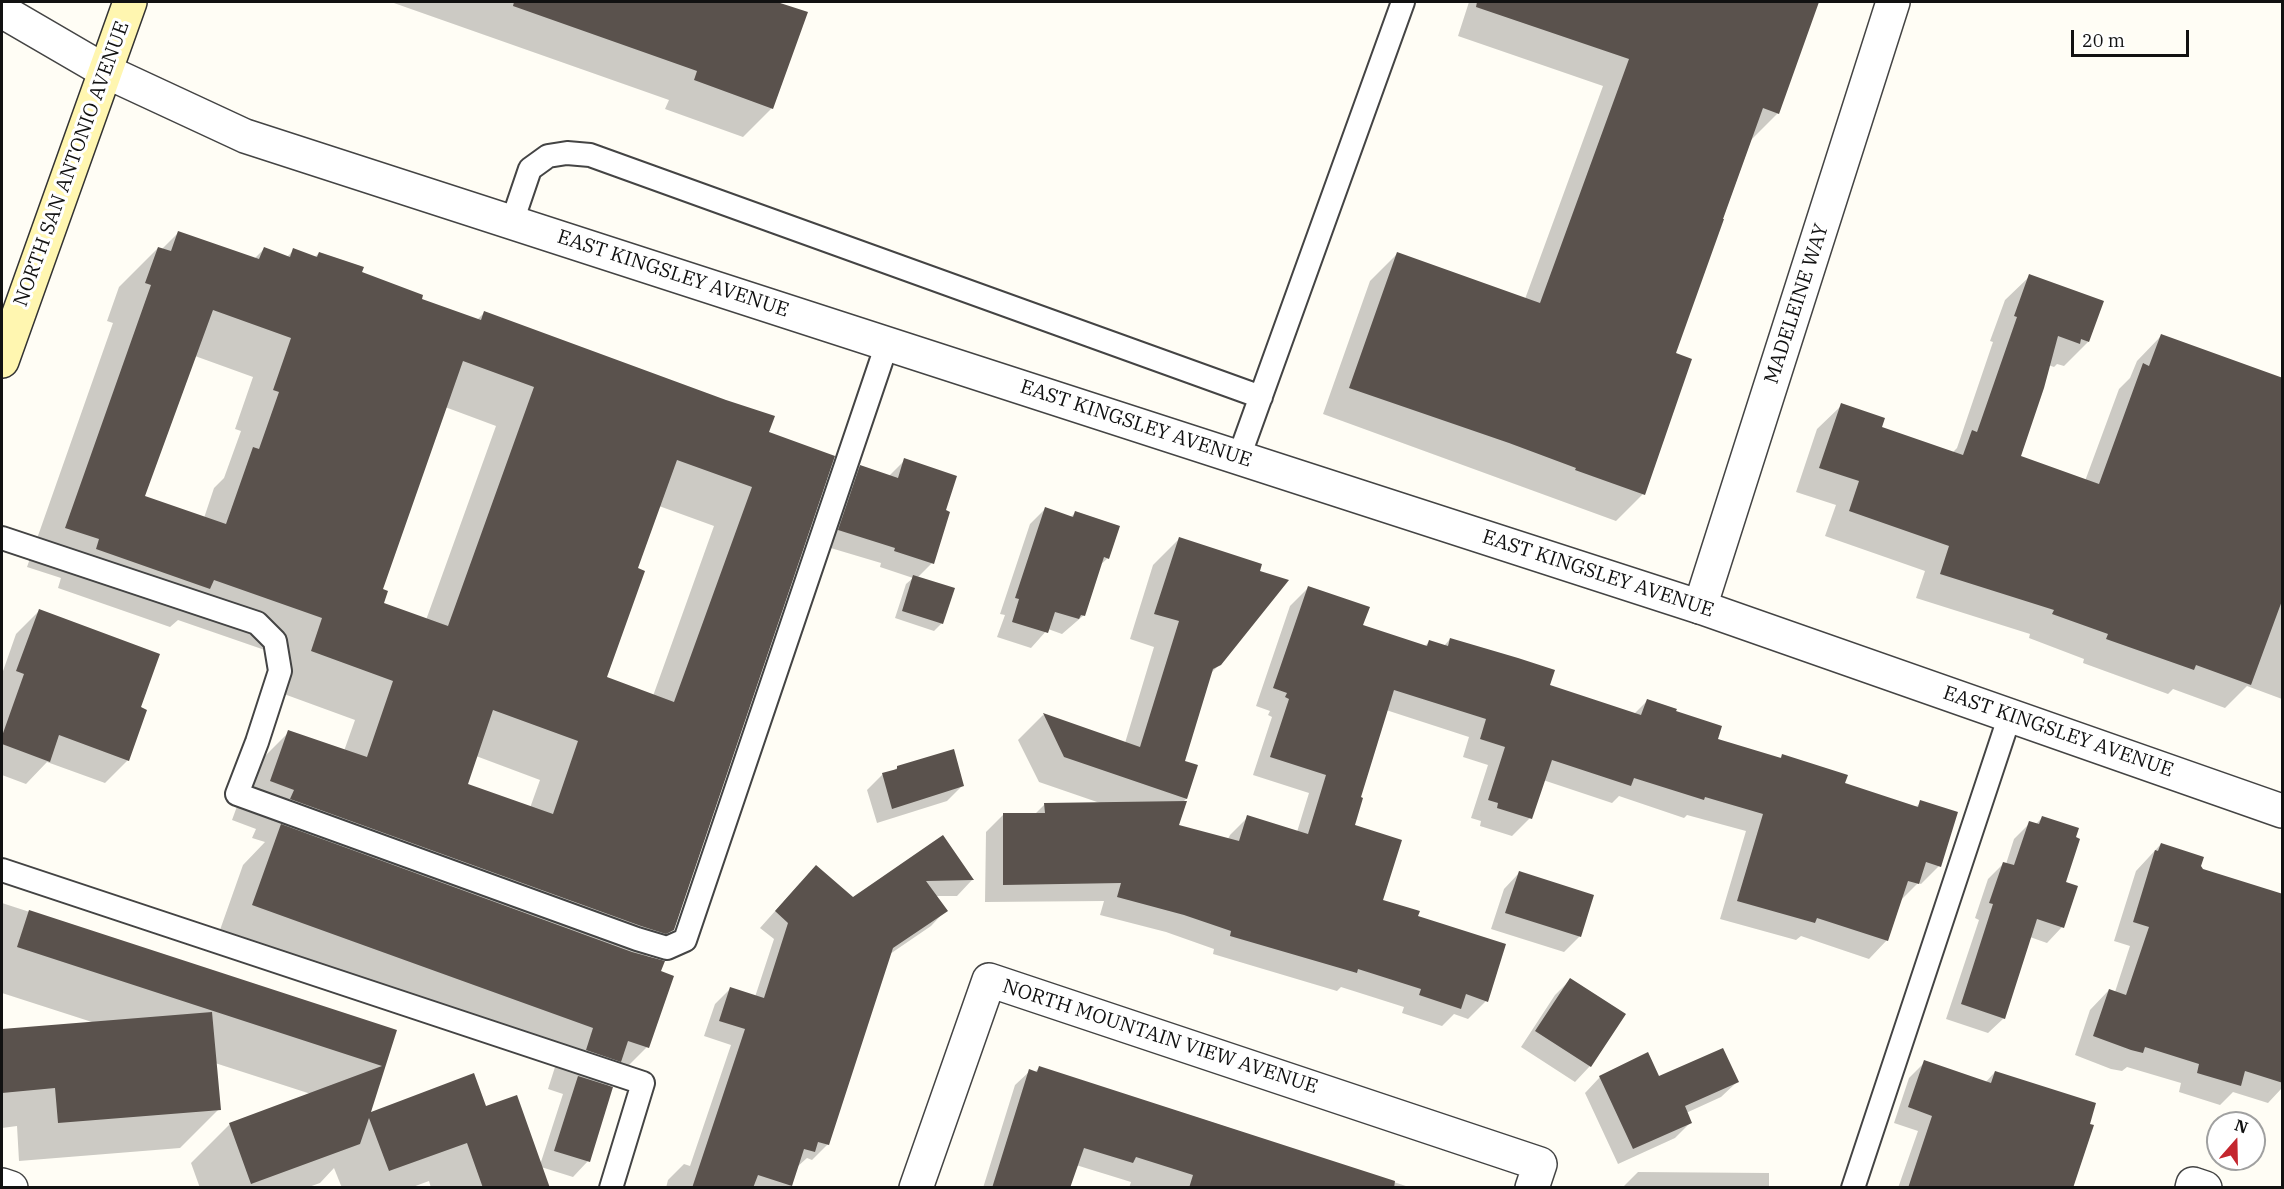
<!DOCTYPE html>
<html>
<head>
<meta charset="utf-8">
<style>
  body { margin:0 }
  #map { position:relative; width:2284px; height:1189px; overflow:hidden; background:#fffdf5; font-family:"IBM Plex Serif",serif }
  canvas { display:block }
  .frame { position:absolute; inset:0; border:3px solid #111; pointer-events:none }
  .north { position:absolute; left:2206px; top:1111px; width:60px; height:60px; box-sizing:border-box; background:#fff; border:2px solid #a0a0a0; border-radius:50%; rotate:20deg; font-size:16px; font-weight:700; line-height:24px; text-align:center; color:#111 }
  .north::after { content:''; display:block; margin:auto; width:21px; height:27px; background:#c4262e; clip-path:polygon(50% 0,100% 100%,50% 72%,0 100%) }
  .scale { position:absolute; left:2071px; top:30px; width:118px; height:27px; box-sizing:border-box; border:3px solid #111; border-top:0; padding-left:8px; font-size:18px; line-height:21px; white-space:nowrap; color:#111; -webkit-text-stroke:4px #fff; paint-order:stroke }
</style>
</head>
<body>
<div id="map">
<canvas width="2284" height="1189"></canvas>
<div class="frame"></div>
<div class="north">N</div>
<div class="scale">20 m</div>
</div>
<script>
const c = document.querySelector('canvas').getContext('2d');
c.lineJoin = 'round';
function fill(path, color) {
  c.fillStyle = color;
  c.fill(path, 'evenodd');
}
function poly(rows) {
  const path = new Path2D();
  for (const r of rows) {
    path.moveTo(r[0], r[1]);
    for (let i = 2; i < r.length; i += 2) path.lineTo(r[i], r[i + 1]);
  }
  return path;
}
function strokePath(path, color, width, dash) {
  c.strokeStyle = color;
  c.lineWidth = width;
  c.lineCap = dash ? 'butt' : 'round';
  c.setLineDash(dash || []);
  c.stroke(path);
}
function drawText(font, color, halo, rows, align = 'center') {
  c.font = font + ' "IBM Plex Serif",serif';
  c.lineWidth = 6;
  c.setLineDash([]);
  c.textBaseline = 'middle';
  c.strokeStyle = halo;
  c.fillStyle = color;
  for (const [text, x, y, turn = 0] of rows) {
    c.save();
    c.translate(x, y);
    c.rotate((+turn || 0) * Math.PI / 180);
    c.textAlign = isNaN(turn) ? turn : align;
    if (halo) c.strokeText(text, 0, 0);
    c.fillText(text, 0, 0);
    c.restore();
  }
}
fill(poly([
  [391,2,773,2,806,13,772,108,743,137,665,109,669,100],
  [1469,2,1817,2,1778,113,1751,140,1674,354,1643,494,1616,521,1323,414,1370,281,1397,254,1525,299,1603,86,1458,36],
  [178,233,254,259,264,249,287,257,294,250,315,257,319,253,420,300,477,320,485,312,767,433,673,929,645,957,659,972,647,1047,607,1087,611,1088,588,1161,573,1177,541,1167,548,1188,431,1188,429,1181,410,1188,342,1188,334,1168,320,1183,306,1188,200,1188,191,1163,230,1124,311,1094,215,1063,219,1109,180,1148,19,1161,17,1126,2,1128,2,1031,95,1023,2,993,2,903,395,1031,368,1114,485,1108,540,1165,563,1094,548,1089,555,1067,215,944,243,865,265,842,252,838,256,829,232,820,250,771,289,732,344,751,355,720,273,690,285,657,178,620,170,627,58,588,61,578,27,567,113,323,107,321,119,287,158,248,162,249],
  [195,356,253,377,235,429,241,431,224,478,214,488,204,518,143,497],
  [445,407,496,426,426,620,382,604,381,590],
  [659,506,714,526,653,696,605,678,636,569],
  [476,756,540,780,530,808,466,785],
  [2030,276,2088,342,2064,366,2057,364,2054,367,2048,365,2019,457,2085,481,2119,389,2130,378,2137,361,2161,336,2282,380,2282,699,2247,686,2225,708,2173,689,2168,694,2083,663,2084,659,2029,638,2030,634,1916,598,1925,571,1825,536,1836,505,1796,492,1817,429,1842,405,1880,428,1952,453,1957,448,1993,342,1990,341,2005,300],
  [905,460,932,563,917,578,942,623,934,631,895,618,906,584,913,578,880,567,881,563,824,546,845,482,861,466,889,476],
  [1045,509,1071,517,1075,513,1108,558,1100,565,1084,615,1062,634,1048,629,1031,648,997,637,1005,615,1000,614,1030,524],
  [1179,539,1220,664,1210,674,1183,762,1186,799,1182,803,1177,826,1228,839,1230,835,1248,817,1297,832,1309,793,1253,775,1272,717,1268,715,1270,711,1256,706,1290,606,1308,588,1361,626,1424,647,1429,642,1444,646,1450,639,1548,686,1634,714,1647,701,1675,712,1716,740,1779,759,1782,756,1844,784,1916,807,1921,802,1939,866,1921,884,1918,883,1899,902,1887,940,1869,959,1801,936,1796,940,1720,919,1746,831,1687,815,1684,818,1619,796,1612,803,1543,780,1530,818,1512,836,1480,826,1481,821,1471,818,1488,765,1463,757,1469,737,1386,710,1359,798,1353,826,1381,901,1416,917,1486,1001,1468,1019,1454,1014,1442,1026,1402,1013,1404,1007,1341,987,1337,991,1213,954,1214,949,1166,932,1100,915,1104,901,985,902,986,832,1004,814,1035,814,1045,804,1100,803,1039,782,1018,740,1043,715,1125,743,1154,647,1130,639,1153,565],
  [39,611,139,708,128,760,105,783,47,762,26,784,2,775,2,674,16,634],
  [898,767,963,785,947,801,877,823,867,790,883,774,893,771],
  [2043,817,2064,883,2062,927,2047,943,2030,937,2004,1018,1988,1033,1946,1019,1979,920,1975,918,1988,879,2003,864,2006,864,2014,839,2030,823,2035,825],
  [942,837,972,880,957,896,935,896,946,910,931,926,890,954,828,1144,812,1160,807,1158,797,1167,790,1188,666,1188,668,1180,684,1164,690,1166,731,1045,704,1036,715,1004,730,989,755,997,774,939,760,928,800,883,853,899],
  [2161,844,2200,866,2202,870,2282,895,2282,1088,2268,1103,2233,1092,2220,1105,2179,1092,2181,1083,2127,1067,2122,1071,2111,1069,2075,1055,2090,1010,2109,990,2115,992,2130,946,2114,941,2136,871],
  [1519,873,1592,896,1579,937,1564,952,1491,929,1504,889],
  [1570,980,1590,1066,1575,1082,1521,1047,1555,995],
  [1925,1062,1985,1083,1995,1072,2071,1188,1898,1188,1918,1131,1894,1123,1909,1078],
  [1039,1068,1202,1119,1412,1188,1129,1188,1131,1182,1076,1165,1062,1188,983,1188,1015,1085,1030,1071,1035,1072],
  [1600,1077,1658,1078,1737,1082,1721,1097,1686,1113,1691,1122,1675,1138,1618,1164,1585,1093],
  [1638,1172,1769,1173,1769,1188,1622,1188]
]), '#0003');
fill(poly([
  [514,2,777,2,808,12,773,109,694,80,697,71,513,6],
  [1477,2,1819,2,1779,114,1763,108,1723,219,1724,219,1676,353,1692,359,1645,495,1575,470,1576,468,1509,443,1349,388,1397,252,1540,303,1629,59,1476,7],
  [178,231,259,259,264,247,290,257,293,248,317,257,319,252,364,267,362,272,423,295,422,299,481,320,484,311,726,400,775,416,769,432,835,456,674,930,666,934,641,926,290,799,294,790,270,781,288,730,367,757,393,681,311,651,322,618,214,580,210,589,96,549,99,539,65,528,151,285,145,283,158,247,171,251],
  [213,310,291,338,273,390,279,392,259,449,253,447,226,524,145,496],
  [463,361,534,387,448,626,384,603,388,591,383,589],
  [677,460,752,487,674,702,607,677,645,571,638,568],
  [493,710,578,741,553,814,468,784],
  [2029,274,2104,301,2089,342,2081,339,2080,344,2058,336,2044,388,2021,456,2099,484,2143,363,2149,366,2161,334,2283,378,2283,598,2251,685,2196,665,2194,670,2106,639,2108,634,2052,614,2054,610,1940,574,1949,546,1849,511,1859,481,1819,468,1841,403,1885,418,1882,427,1963,455,1972,430,1977,432,2017,317,2014,316],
  [904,458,957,476,946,510,950,512,934,564,894,551,895,548,838,530,860,465,898,478],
  [1045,507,1073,517,1075,511,1120,526,1109,559,1104,557,1085,616,1081,615,1079,619,1055,612,1048,633,1012,622,1019,599,1015,598],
  [1179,537,1262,564,1260,571,1289,580,1221,665,1213,669,1185,761,1198,765,1187,799,1064,757,1043,713,1140,747,1179,621,1154,614],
  [913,575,955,588,943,624,902,611],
  [1308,586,1370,607,1363,625,1427,646,1429,640,1448,646,1450,638,1518,658,1555,670,1550,685,1641,715,1647,699,1677,709,1676,711,1722,726,1718,739,1781,758,1782,754,1848,775,1845,783,1918,807,1920,800,1958,812,1941,867,1926,862,1919,884,1908,881,1888,941,1817,918,1815,923,1737,901,1763,814,1705,797,1704,800,1634,778,1631,786,1552,760,1532,819,1497,808,1498,803,1488,800,1505,747,1480,739,1486,719,1394,690,1361,797,1363,798,1355,825,1402,840,1383,900,1420,911,1418,916,1506,944,1488,1002,1466,994,1461,1009,1419,995,1421,989,1358,969,1357,973,1230,936,1231,931,1184,915,1117,897,1121,883,1003,885,1003,813,1045,813,1044,803,1187,801,1179,825,1239,841,1247,815,1308,834,1326,775,1270,757,1289,699,1285,697,1287,693,1273,688],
  [39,609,160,654,141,707,147,710,129,761,59,735,50,762,2,744,2,736,24,674,16,671],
  [954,749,964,786,892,809,882,773,897,769,897,766],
  [2042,816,2079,828,2076,837,2080,839,2066,882,2078,886,2064,928,2037,919,2005,1019,1961,1004,1993,904,1989,903,2003,862,2014,865,2029,821,2039,824],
  [281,824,632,952,665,961,661,971,674,976,649,1048,628,1041,621,1062,586,1050,593,1028,252,905],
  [943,835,974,880,926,881,948,911,893,948,829,1145,818,1142,815,1152,804,1149,792,1186,758,1175,753,1188,692,1188,745,1029,719,1021,730,987,764,998,788,923,775,911,816,865,853,897],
  [2161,843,2204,857,2201,866,2203,869,2283,894,2283,1083,2245,1071,2241,1086,2197,1073,2199,1064,2145,1047,2143,1053,2131,1050,2093,1036,2109,989,2126,995,2149,927,2133,922,2155,850,2158,851],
  [1519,871,1594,895,1581,937,1505,913],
  [29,910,397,1030,371,1112,474,1073,486,1106,517,1095,550,1188,483,1188,467,1143,389,1171,369,1118,360,1144,251,1184,229,1123,382,1066,17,947],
  [1570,978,1626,1014,1591,1067,1535,1031],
  [212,1012,221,1110,58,1123,55,1088,2,1093,2,1029],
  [1723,1048,1739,1082,1685,1106,1692,1123,1633,1149,1599,1076,1648,1052,1659,1076],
  [1924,1060,1991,1083,1995,1071,2096,1103,2090,1124,2094,1125,2073,1188,1908,1188,1932,1116,1908,1107],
  [1039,1066,1395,1181,1394,1188,1189,1188,1193,1175,1136,1157,1133,1163,1084,1148,1070,1188,992,1188,1029,1069,1037,1072],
  [578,1076,613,1087,590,1162,554,1151]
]), '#5a524d');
const service = poly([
  [512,222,530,169,548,156,567,153,590,155,1261,397],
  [1239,457,1403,2],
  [2,538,257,623,275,641,280,671,257,742,237,794,637,939,667,948,685,940,887,344],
  [2,870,643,1083,611,1188],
  [1853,1188,2010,715]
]);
const minor = poly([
  [1700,607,1893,2],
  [2,1185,11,1188],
  [916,1188,989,980,1540,1164,1532,1188],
  [2192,1188,2193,1184,2205,1188]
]);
const tertiary = poly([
  [2,11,105,71,245,136,1700,607,2282,811]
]);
const secondary = poly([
  [2,361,130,2]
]);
strokePath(service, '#444', 26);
strokePath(minor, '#444', 36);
strokePath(tertiary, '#444', 36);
strokePath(secondary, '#333', 36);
strokePath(service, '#fff', 22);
strokePath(minor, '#fff', 33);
strokePath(tertiary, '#fff', 33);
strokePath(secondary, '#fff6b0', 33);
drawText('20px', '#111', '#fff', [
  ["NORTH SAN ANTONIO AVENUE",72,164,-70],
  ["EAST KINGSLEY AVENUE",673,274,18],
  ["MADELEINE WAY",1797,304,-72],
  ["EAST KINGSLEY AVENUE",1136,424,18],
  ["EAST KINGSLEY AVENUE",1598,574,18],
  ["EAST KINGSLEY AVENUE",2058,732,19],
  ["NORTH MOUNTAIN VIEW AVENUE",1160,1037,18]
]);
</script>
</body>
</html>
